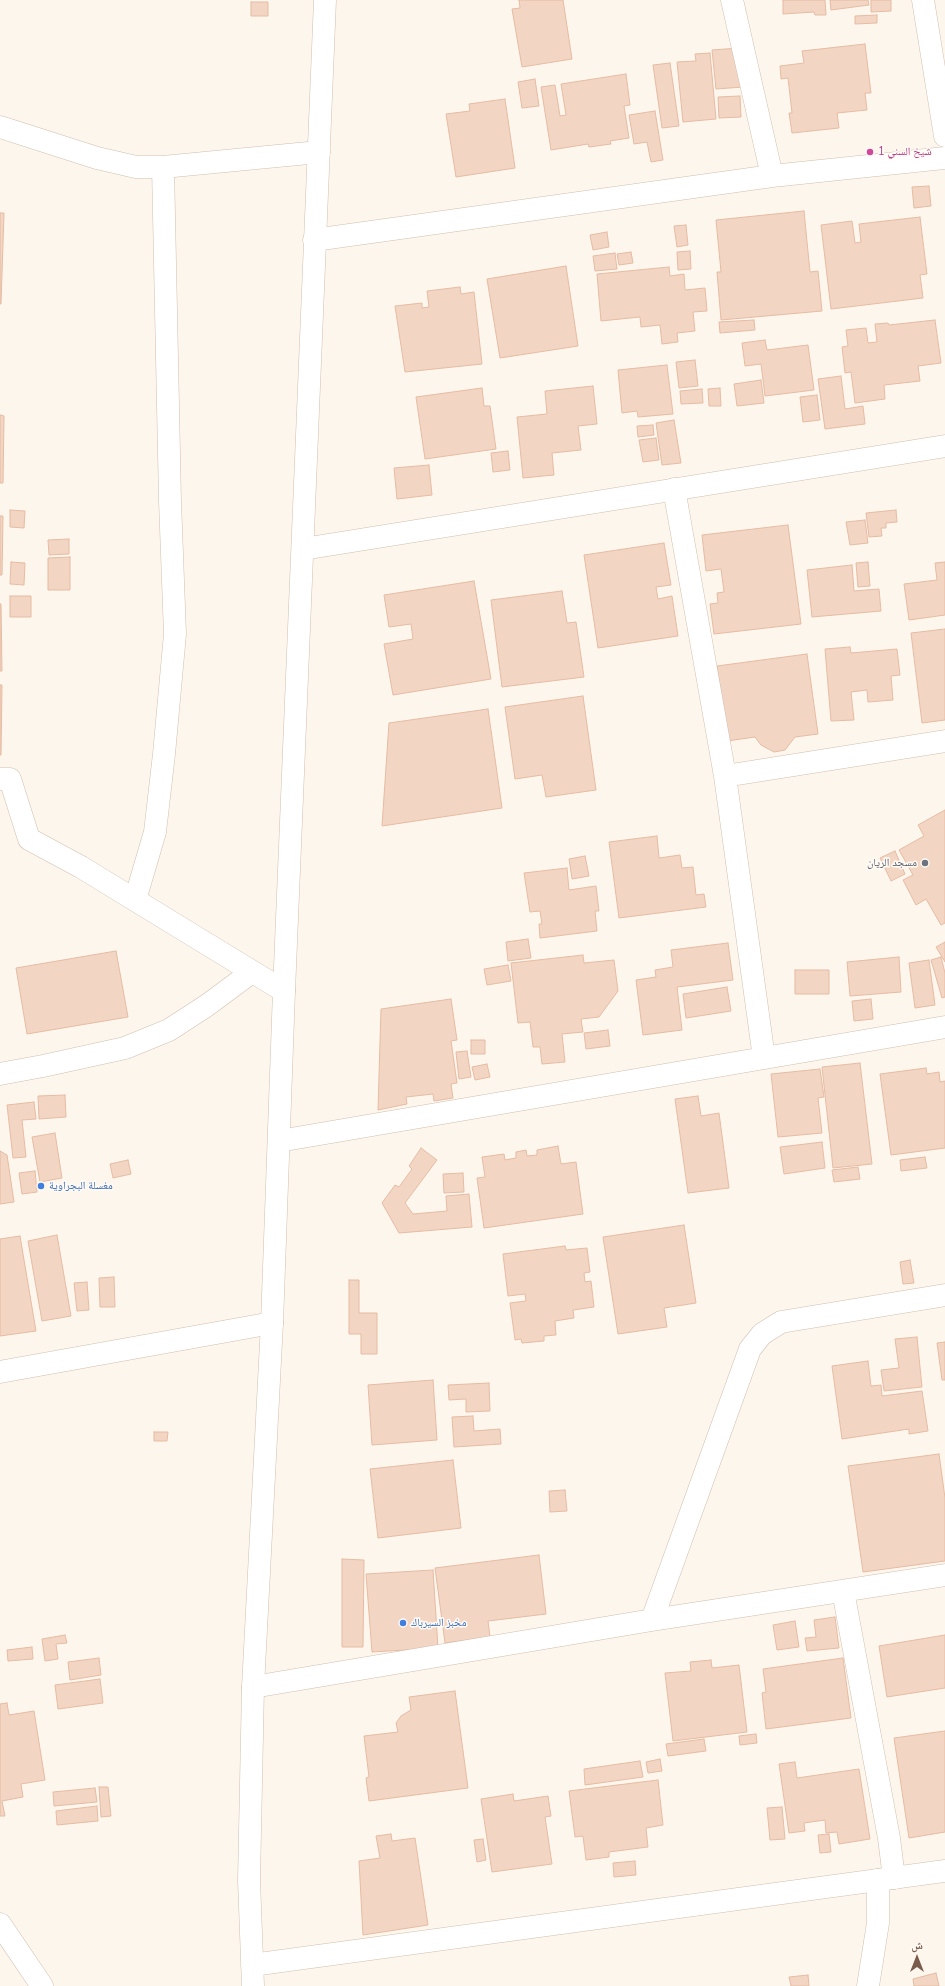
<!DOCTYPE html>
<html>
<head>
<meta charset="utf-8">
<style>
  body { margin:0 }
  #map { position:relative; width:945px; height:1986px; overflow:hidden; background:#fdf6ec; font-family:"Nunito Sans","Noto Naskh Arabic",sans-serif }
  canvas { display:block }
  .north { position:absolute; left:897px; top:1938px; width:40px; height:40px; -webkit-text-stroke:3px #fffaf3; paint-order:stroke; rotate:0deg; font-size:11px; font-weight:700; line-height:16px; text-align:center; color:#7a5c4d }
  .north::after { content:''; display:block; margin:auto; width:14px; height:18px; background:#7a5c4d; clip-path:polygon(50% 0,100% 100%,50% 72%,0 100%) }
</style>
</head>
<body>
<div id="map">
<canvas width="945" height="1986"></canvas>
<div class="north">ش</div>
</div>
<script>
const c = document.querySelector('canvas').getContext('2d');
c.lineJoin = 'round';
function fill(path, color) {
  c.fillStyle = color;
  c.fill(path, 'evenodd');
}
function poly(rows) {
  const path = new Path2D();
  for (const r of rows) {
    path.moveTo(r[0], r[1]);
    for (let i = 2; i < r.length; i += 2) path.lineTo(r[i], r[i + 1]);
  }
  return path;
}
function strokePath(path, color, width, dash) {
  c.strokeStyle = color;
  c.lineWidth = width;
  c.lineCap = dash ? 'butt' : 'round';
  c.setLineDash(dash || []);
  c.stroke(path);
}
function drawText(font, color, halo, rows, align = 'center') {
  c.font = font + ' "Nunito Sans","Noto Naskh Arabic",sans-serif';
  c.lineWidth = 3;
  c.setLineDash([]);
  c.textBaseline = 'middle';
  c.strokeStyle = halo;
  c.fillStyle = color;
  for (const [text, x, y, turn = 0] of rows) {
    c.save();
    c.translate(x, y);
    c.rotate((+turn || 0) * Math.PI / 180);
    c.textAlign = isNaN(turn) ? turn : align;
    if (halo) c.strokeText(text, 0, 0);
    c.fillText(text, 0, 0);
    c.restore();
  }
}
const building = poly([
  [519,0,563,0,572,59,522,67,512,9,520,8,519,0],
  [783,0,825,0,826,15,815,15,814,12,783,14,783,0],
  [830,0,868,0,869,5,831,10,830,0],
  [871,0,891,0,891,11,871,12,871,0],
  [251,2,268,2,268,16,251,16,251,2],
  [877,15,877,23,855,24,855,16,877,15],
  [865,44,871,93,865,93,867,110,837,113,839,128,792,133,789,113,792,113,788,78,781,79,780,66,804,63,802,51,865,44],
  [739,48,743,87,716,89,712,50,739,48],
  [710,53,716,119,683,122,677,62,696,61,695,54,710,53],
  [670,63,679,126,662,128,653,65,670,63],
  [626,74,630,105,624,106,629,138,610,141,611,144,589,147,588,144,551,150,541,87,555,85,560,116,566,115,561,84,626,74],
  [535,79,539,106,522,108,518,82,535,79],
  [740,96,741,117,719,118,718,97,740,96],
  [505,99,515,168,456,177,446,114,470,111,469,104,505,99],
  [655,111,663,160,651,162,647,142,634,144,629,115,655,111],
  [929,186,931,206,914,208,912,187,929,186],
  [804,211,810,272,818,271,822,311,721,320,717,272,721,272,716,220,804,211],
  [0,213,4,213,1,304,0,304,0,213],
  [920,217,927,274,920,275,923,298,831,309,821,225,852,221,855,243,861,242,859,224,920,217],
  [686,225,688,245,677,247,674,226,686,225],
  [607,232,609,247,593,250,590,235,607,232],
  [690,251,691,269,678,270,677,252,690,251],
  [631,252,633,263,619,265,617,254,631,252],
  [615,253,617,269,595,271,593,256,615,253],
  [566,266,578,346,500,358,487,279,566,266],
  [669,267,670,276,684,274,685,290,705,288,707,311,693,312,695,331,677,333,678,342,662,344,660,325,641,327,640,317,601,321,597,274,669,267],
  [460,287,461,294,474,292,482,364,405,372,395,306,422,303,422,308,429,307,427,291,460,287],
  [754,320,755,330,720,333,719,322,754,320],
  [935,320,941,363,918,366,920,381,884,385,885,399,855,403,851,372,845,373,842,347,848,346,846,330,866,328,868,343,877,342,875,324,888,323,889,325,935,320],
  [765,340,767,350,808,345,814,390,765,396,761,364,745,366,742,343,765,340],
  [695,360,698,386,679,388,676,362,695,360],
  [667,365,673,414,638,417,637,411,622,413,618,370,667,365],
  [841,376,845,409,863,406,865,424,825,429,818,379,841,376],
  [761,380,764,403,737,406,734,384,761,380],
  [593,386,597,424,578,426,581,450,552,453,554,475,523,478,517,417,547,414,545,391,593,386],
  [482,388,484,406,490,406,496,449,425,459,416,397,482,388],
  [720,388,721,406,709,406,708,389,720,388],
  [702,389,703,403,681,404,680,391,702,389],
  [817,395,820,420,803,422,800,397,817,395],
  [0,415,4,416,3,483,0,483,0,415],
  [674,420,681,463,662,465,656,423,674,420],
  [653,425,654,435,638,437,637,426,653,425],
  [656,438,659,460,643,462,639,440,656,438],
  [508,451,510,470,493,472,491,453,508,451],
  [429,465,432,495,397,499,394,468,429,465],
  [10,510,25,511,24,528,10,527,10,510],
  [896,510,897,522,886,523,886,528,881,528,882,536,869,537,866,513,896,510],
  [0,516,3,516,2,575,0,575,0,516],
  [865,520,868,543,850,545,846,522,865,520],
  [788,525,801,624,714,634,710,604,718,603,717,593,724,592,721,569,706,571,702,535,788,525],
  [69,539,69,554,49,555,48,540,69,539],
  [664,543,671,585,656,587,658,599,672,596,678,636,598,648,584,555,664,543],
  [70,557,70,590,48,590,48,558,70,557],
  [11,562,25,563,24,585,10,584,11,562],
  [868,562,870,586,858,587,856,563,868,562],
  [945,562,945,615,909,620,904,584,937,580,935,563,945,562],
  [852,565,854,591,879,589,881,611,812,617,807,570,852,565],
  [474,581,491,679,393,695,384,644,413,639,411,624,389,627,384,595,474,581],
  [562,591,567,623,576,622,584,677,502,687,491,600,562,591],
  [10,596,31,596,31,617,10,617,10,596],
  [0,604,1,604,2,671,0,671,0,604],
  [945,629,945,720,922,723,911,633,945,629],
  [850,647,851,653,897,649,900,675,891,676,893,700,868,702,867,690,851,692,854,720,831,721,825,649,850,647],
  [807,654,818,734,795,737,785,750,774,752,761,745,755,737,727,741,717,666,807,654],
  [0,685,2,685,1,755,0,755,0,685],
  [583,696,596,790,546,797,542,775,515,779,505,707,583,696],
  [488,709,502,808,382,826,389,723,488,709],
  [945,810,945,923,941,925,926,899,916,905,903,880,913,875,899,850,924,836,918,825,945,810],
  [657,836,659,858,680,855,682,868,693,867,696,895,704,894,706,907,619,918,609,842,657,836],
  [895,851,905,874,891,881,880,858,895,851],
  [585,856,589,876,572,879,569,859,585,856],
  [567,868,569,890,596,886,599,911,595,911,597,931,540,938,539,924,542,924,540,911,530,912,524,873,567,868],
  [528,939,531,958,508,961,506,942,528,939],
  [945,942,945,962,936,947,945,942],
  [728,943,733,980,677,987,682,1030,643,1035,636,980,656,977,655,970,673,967,671,950,728,943],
  [116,951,128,1017,27,1034,16,968,116,951],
  [583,955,584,963,614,960,618,991,599,1017,581,1019,583,1032,562,1034,565,1062,542,1064,540,1047,533,1047,530,1022,518,1023,511,963,583,955],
  [899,957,901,992,850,996,847,962,899,957],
  [941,957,945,973,945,997,942,998,931,960,941,957],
  [929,960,935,1005,915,1008,909,963,929,960],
  [508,965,511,981,487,985,484,969,508,965],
  [795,970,829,970,829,994,795,994,795,970],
  [727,987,731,1011,686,1018,683,994,727,987],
  [451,999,457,1040,451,1041,457,1083,451,1084,453,1098,434,1101,433,1094,406,1097,407,1104,378,1110,381,1009,451,999],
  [871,999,873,1019,854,1021,852,1001,871,999],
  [608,1030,610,1046,586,1049,584,1033,608,1030],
  [471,1040,485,1040,485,1054,471,1054,471,1040],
  [467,1051,471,1077,459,1079,456,1052,467,1051],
  [860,1063,872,1164,833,1168,822,1067,860,1063],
  [487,1064,490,1077,475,1080,472,1067,487,1064],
  [926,1068,927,1074,939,1072,940,1082,945,1081,945,1148,891,1155,880,1074,926,1068],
  [820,1069,824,1097,818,1098,822,1133,778,1137,771,1074,820,1069],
  [65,1095,66,1117,39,1119,38,1096,65,1095],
  [698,1096,701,1116,719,1113,729,1188,688,1193,675,1099,698,1096],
  [34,1102,36,1119,22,1120,26,1157,13,1158,7,1105,34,1102],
  [55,1133,62,1178,40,1182,32,1137,55,1133],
  [822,1142,825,1168,784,1174,780,1147,822,1142],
  [558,1146,561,1164,576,1162,583,1214,484,1228,477,1178,485,1177,482,1157,504,1154,505,1160,516,1158,516,1152,526,1150,527,1156,537,1155,537,1150,558,1146],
  [421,1148,437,1160,405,1203,413,1214,447,1211,446,1196,469,1194,472,1227,399,1233,382,1203,395,1185,399,1187,412,1169,409,1166,421,1148],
  [0,1151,7,1155,14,1202,0,1204,0,1151],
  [925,1157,927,1168,901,1171,900,1160,925,1157],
  [128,1160,131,1174,113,1178,110,1164,128,1160],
  [858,1167,860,1179,834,1182,832,1170,858,1167],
  [35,1171,37,1192,22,1194,19,1173,35,1171],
  [463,1173,464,1192,444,1193,443,1174,463,1173],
  [684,1225,696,1303,664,1308,667,1327,618,1334,603,1237,684,1225],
  [57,1235,71,1316,42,1321,28,1241,57,1235],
  [20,1236,36,1331,0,1336,0,1239,20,1236],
  [565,1246,566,1250,587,1248,590,1272,584,1273,585,1282,591,1281,594,1307,573,1310,574,1318,555,1321,556,1335,544,1336,544,1341,522,1343,521,1339,515,1340,510,1303,526,1301,525,1294,508,1296,503,1254,565,1246],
  [910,1260,914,1283,903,1284,900,1262,910,1260],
  [114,1277,115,1307,100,1307,99,1278,114,1277],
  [349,1280,359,1280,359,1313,377,1313,377,1354,361,1354,361,1334,349,1334,349,1280],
  [87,1282,89,1310,77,1311,74,1283,87,1282],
  [917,1337,922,1387,884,1391,881,1370,899,1368,895,1339,917,1337],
  [945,1342,945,1380,942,1380,937,1343,945,1342],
  [868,1361,871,1386,881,1385,882,1396,922,1391,928,1431,909,1434,909,1429,842,1439,832,1366,868,1361],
  [433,1380,437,1440,372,1445,368,1385,433,1380],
  [489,1383,490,1411,466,1412,466,1399,449,1400,448,1385,489,1383],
  [473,1416,474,1431,500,1429,501,1444,454,1447,452,1417,473,1416],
  [154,1432,168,1432,167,1441,154,1441,154,1432],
  [939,1454,945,1498,945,1561,863,1572,848,1466,939,1454],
  [453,1460,461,1528,378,1538,370,1469,453,1460],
  [565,1490,567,1511,550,1512,549,1491,565,1490],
  [539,1555,546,1614,488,1621,490,1637,445,1643,435,1568,539,1555],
  [342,1559,364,1560,363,1647,342,1647,342,1559],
  [433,1570,438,1648,372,1652,366,1574,433,1570],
  [835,1617,839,1648,807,1651,805,1638,816,1637,814,1620,835,1617],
  [795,1621,799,1647,777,1650,773,1625,795,1621],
  [65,1635,67,1643,56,1644,58,1659,45,1661,42,1639,65,1635],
  [945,1635,945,1688,887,1697,879,1646,945,1635],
  [32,1647,33,1659,8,1661,7,1650,32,1647],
  [99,1658,101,1675,70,1680,68,1662,99,1658],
  [843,1658,851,1718,766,1729,762,1693,766,1692,763,1669,843,1658],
  [711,1660,712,1668,739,1665,747,1732,673,1741,665,1673,691,1671,690,1662,711,1660],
  [100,1679,103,1703,58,1709,55,1685,100,1679],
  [455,1691,468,1788,369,1801,366,1778,369,1777,364,1736,398,1732,396,1723,401,1716,411,1710,409,1697,455,1691],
  [7,1703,9,1715,34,1711,45,1780,21,1784,23,1797,2,1801,5,1816,0,1816,0,1704,7,1703],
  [945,1731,945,1832,909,1838,894,1738,945,1731],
  [756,1734,757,1743,740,1745,739,1736,756,1734],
  [704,1739,706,1751,668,1756,666,1744,704,1739],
  [660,1759,662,1771,648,1773,646,1762,660,1759],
  [640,1761,643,1777,585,1785,584,1769,640,1761],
  [795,1762,797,1778,859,1769,870,1839,839,1844,837,1832,826,1833,825,1820,804,1823,805,1831,789,1833,779,1764,795,1762],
  [658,1780,663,1825,646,1828,648,1847,609,1852,609,1857,586,1860,583,1836,575,1837,569,1791,658,1780],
  [99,1787,108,1787,111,1816,101,1817,99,1787],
  [95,1788,97,1802,54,1806,53,1792,95,1788],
  [513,1794,514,1801,548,1796,551,1816,545,1817,552,1864,492,1872,481,1799,513,1794],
  [97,1806,98,1821,57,1825,56,1811,97,1806],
  [782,1807,785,1839,770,1840,767,1808,782,1807],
  [391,1834,392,1841,415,1838,428,1925,363,1935,359,1861,380,1858,376,1836,391,1834],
  [829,1834,831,1852,820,1853,818,1835,829,1834],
  [483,1839,486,1860,477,1862,474,1840,483,1839],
  [635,1861,636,1875,614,1877,613,1863,635,1861],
  [936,1973,939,1986,914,1986,913,1979,936,1973],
  [808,1975,809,1986,791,1986,789,1977,808,1975]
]);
fill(building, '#f3d5c3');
strokePath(building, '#e6bba3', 1);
const minor = poly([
  [732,0,772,176],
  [923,0,945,136],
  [0,127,97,158,136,167,163,167,319,152],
  [314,240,772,176,945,158],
  [674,489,725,776,764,1058],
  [725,776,945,741],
  [0,779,10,779,29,839,81,867,284,991],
  [135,900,155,832,164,754,175,634,170,501,163,167],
  [0,1074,43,1066,125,1048,169,1030,206,1006,252,972],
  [279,1141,945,1027],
  [0,1372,272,1323],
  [843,1591,889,1838,894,1878],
  [652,1620,750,1349,762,1334,781,1322,945,1295],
  [253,1687,652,1620,945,1575],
  [0,1924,42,1986],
  [868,1986,878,1923,878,1880]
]);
const tertiary = poly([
  [303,549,945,446],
  [252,1965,945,1871],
  [253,1986,249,1880,253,1687,272,1323,284,991,325,0]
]);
strokePath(minor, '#d1beb0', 23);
strokePath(tertiary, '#d1beb0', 23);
strokePath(minor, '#fff', 22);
strokePath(tertiary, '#fff', 22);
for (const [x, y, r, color] of [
  [870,152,4,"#d1479c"],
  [925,863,4,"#6b7280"],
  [41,1186,4,"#3f7fe0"],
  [403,1623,4,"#3f7fe0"]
]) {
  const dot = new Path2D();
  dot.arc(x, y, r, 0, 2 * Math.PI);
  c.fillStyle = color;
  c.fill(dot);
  strokePath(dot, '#fffaf3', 1.5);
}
drawText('11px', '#b23c85', '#fffaf3', [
  ["شيخ السني 1",878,152]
], 'left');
drawText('11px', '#5b616d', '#fffaf3', [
  ["مسجد الريان",917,863]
], 'right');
drawText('11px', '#366cbe', '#fffaf3', [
  ["مغسلة البجراوية",49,1186],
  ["مخبز السيرباك",411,1623]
], 'left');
</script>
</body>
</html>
